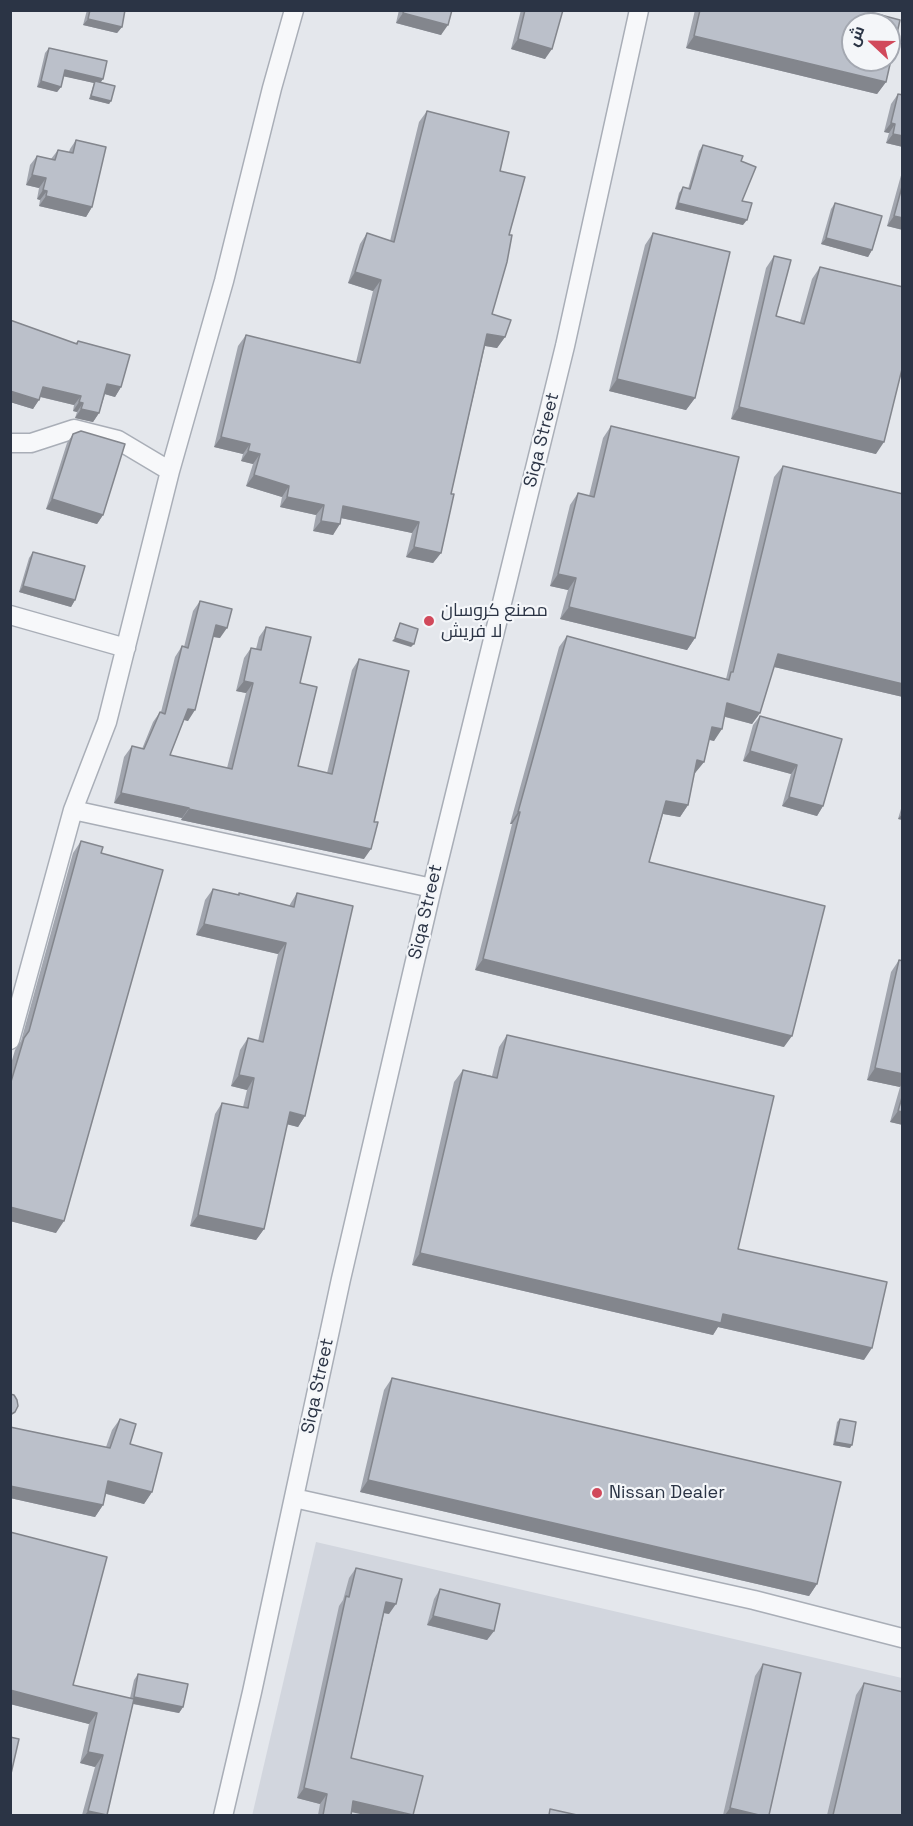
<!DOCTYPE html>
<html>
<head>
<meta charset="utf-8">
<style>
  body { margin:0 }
  #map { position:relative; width:913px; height:1826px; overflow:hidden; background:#e4e7ec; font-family:"Space Grotesk",Cairo,sans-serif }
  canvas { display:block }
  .frame { position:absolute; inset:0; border:12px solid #2b3445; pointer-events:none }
  .north { position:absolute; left:841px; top:12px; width:60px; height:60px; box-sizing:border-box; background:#f4f6f9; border:2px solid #a4a8b1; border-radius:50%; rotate:292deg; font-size:16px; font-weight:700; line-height:24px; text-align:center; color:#2b3445 }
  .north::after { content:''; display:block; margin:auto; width:21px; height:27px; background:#d1495b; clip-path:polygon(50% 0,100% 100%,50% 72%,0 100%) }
</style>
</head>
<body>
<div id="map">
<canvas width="913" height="1826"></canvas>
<div class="frame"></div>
<div class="north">ش</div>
</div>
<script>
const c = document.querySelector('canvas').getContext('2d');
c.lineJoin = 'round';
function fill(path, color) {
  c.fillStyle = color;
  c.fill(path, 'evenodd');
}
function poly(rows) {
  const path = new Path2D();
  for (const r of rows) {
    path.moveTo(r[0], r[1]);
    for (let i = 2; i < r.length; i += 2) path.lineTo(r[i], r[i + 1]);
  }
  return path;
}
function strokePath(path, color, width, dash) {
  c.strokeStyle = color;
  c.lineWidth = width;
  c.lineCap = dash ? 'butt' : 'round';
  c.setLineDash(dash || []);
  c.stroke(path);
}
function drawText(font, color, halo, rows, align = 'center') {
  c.font = font + ' "Space Grotesk",Cairo,sans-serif';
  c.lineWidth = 4.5;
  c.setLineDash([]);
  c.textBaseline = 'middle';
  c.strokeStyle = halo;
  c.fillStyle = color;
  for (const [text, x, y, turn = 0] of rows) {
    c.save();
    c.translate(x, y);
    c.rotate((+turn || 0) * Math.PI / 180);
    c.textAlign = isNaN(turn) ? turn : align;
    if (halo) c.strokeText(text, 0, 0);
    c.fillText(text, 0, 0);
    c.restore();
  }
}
fill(poly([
  [316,1542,902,1678,902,1815,252,1816]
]), '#d2d6de');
const street = poly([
  [10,443,31,443,74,429,118,440,170,471],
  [10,615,126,648],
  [73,810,432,888],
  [10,1040,73,810,107,722,170,471,224,281,272,88,294,10],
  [294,1498,754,1600,902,1638],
  [223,1816,252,1692,341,1279,432,888,565,346,639,10]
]);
strokePath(street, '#a9aeb7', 21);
strokePath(street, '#f7f8fa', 18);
fill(poly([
  [87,10,125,10,122,27,117,33,83,25],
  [399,10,452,10,441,35,396,23],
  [521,10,563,10,545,59,511,49],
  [695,10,862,10,886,82,877,94,686,48],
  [49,48,103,79,101,82,111,101,109,104,89,99,94,83,64,76,61,87,57,92,37,87,45,53],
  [898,94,903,147,886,143,889,133,884,132,891,104],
  [427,111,500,171,509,235,492,314,505,337,497,348,485,346,451,494,441,553,433,563,406,557,412,533,341,518,333,535,313,531,316,515,280,507,282,497,246,486,253,464,241,461,243,454,214,447,238,346,246,335,356,362,373,291,348,283,360,244,367,233,390,241,419,122],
  [76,140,92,207,86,217,39,206,40,200,37,199,39,188,26,185,30,165,37,156,51,159,58,150,69,152,70,149],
  [703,145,741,161,742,201,743,225,675,209,679,193,683,187,688,189,699,151],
  [903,168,903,230,887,226],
  [835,203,872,250,868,257,821,244,831,209],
  [653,233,695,398,686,410,609,391,645,245],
  [774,256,776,316,800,322,812,279,820,267,876,454,731,419,766,268],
  [78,341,121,387,115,397,105,394,99,413,93,422,75,418,77,412,73,411,74,405,40,397,33,409,10,402],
  [611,426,695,638,687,650,560,619,568,590,550,586,570,505,578,493,589,496,603,438],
  [73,434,103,515,97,524,46,509,67,443],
  [783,466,903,494,903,697,774,667,760,713,752,724,725,717,714,741,709,740,704,762,695,773,694,773,688,805,680,817,663,814,649,862,784,1047,475,970,512,824,510,824,559,647,567,636,726,679,774,477],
  [33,552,75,600,71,607,19,592,29,558],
  [200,601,220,638,213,637,188,721,184,720,170,755,227,768,246,693,236,691,244,658,251,648,256,649,259,637,266,627,300,683,298,766,327,773,352,670,359,659,364,859,181,820,182,818,114,803,124,757,132,746,142,749,153,722,160,712,161,712,175,657,182,646,184,647,193,611],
  [760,716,842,739,823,806,817,816,782,806,791,774,743,761,753,725],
  [903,802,903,820,898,819],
  [81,841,101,853,56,1233,10,1221,10,1067,15,1050,21,1041,73,853],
  [213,889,238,895,239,893,289,906,297,893,305,1116,298,1127,287,1124,264,1229,256,1240,190,1226,215,1114,222,1103,243,1107,247,1090,231,1086,240,1050,248,1038,258,1041,278,954,196,935,205,900],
  [899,960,903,961,903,1125,890,1122,900,1087,867,1080,891,972],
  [507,1035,738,1249,864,1360,718,1327,713,1335,412,1265,454,1082,463,1070,492,1076,499,1047],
  [392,1378,817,1584,809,1596,360,1492,384,1390],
  [120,1419,130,1444,152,1492,144,1504,106,1494,103,1505,95,1517,10,1498,10,1427,106,1447,112,1430],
  [840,1419,850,1448,833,1445,837,1422],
  [10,1532,73,1685,130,1698,134,1680,138,1674,183,1707,179,1713,133,1704,107,1815,82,1815,95,1767,80,1763,89,1724,10,1704],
  [356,1568,389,1614,384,1613,351,1758,351,1815,318,1815,320,1804,297,1798,339,1606,343,1600,349,1578],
  [440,1589,494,1631,487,1640,427,1625,434,1599],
  [763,1664,769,1815,723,1815,755,1676],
  [864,1683,903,1815,827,1815,856,1695]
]), '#a1a5ae');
fill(poly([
  [403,13,448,25,441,35,396,23],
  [88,19,122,27,117,33,83,25],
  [694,36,886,82,877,94,686,48],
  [518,39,552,49,545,59,511,49],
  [65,70,103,79,99,84,95,81,94,83,62,76],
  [41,81,61,87,57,92,37,87],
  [91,96,111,101,109,104,89,99],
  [891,123,895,124,889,133,884,132],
  [893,134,903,136,903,147,886,143],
  [32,175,46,178,39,188,26,185],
  [43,190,47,191,40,200,37,199],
  [46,196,92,207,86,217,39,206],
  [678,203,747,220,743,225,675,209],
  [894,216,903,218,903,230,887,226],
  [826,238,872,250,868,257,821,244],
  [355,272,381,280,373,291,348,283],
  [487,334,505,337,497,348,480,345],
  [617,379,695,398,686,410,609,391],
  [107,384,121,387,115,397,101,393],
  [43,387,81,396,74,405,37,396],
  [10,391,39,400,33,409,10,402],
  [79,402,83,403,77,412,73,411],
  [739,407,884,442,876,454,731,419],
  [81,409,99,413,93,422,75,418],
  [221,437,250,444,243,454,214,447],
  [248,451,260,454,253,464,241,461],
  [254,475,289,486,282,497,246,486],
  [287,497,324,505,316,515,280,507],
  [52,499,103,515,97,524,46,509],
  [343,506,419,522,412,533,336,517],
  [321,521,340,524,333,535,313,531],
  [414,547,441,553,433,563,406,557],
  [558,574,576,578,568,590,550,586],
  [23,586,75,600,71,607,19,592],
  [569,607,695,638,687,650,560,619],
  [216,625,227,628,220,638,209,636],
  [395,638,414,644,411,647,392,641],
  [778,654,903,684,903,697,770,666],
  [244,681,253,683,246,693,236,691],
  [727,703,760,713,752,724,719,715],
  [188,709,195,710,188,721,181,719],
  [712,727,722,729,714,741,704,738],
  [750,751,797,765,791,774,743,761],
  [697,760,704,762,695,773,689,772],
  [121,793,189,808,182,818,114,803],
  [789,797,823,806,817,816,782,806],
  [666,801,688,805,680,817,658,813],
  [189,809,371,849,364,859,181,820],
  [518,812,520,812,512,824,510,824],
  [903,813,903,820,898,819],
  [204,924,286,943,278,954,196,935],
  [483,959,792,1036,784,1047,475,970],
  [875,1068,903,1074,903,1082,900,1087,867,1080],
  [239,1075,254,1078,247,1090,231,1086],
  [898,1111,903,1112,903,1125,890,1122],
  [290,1112,305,1116,298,1127,282,1123],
  [10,1207,64,1221,56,1233,10,1221],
  [198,1215,264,1229,256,1240,190,1226],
  [420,1253,723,1314,872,1348,864,1360,718,1327,713,1335,412,1265],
  [835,1442,852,1445,850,1448,833,1445],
  [368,1480,817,1584,809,1596,360,1492],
  [108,1481,152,1492,144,1504,100,1492],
  [10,1486,103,1505,95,1517,10,1498],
  [386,1602,396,1604,389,1614,379,1612],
  [433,1616,494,1631,487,1640,427,1625],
  [10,1690,97,1713,89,1724,10,1704],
  [134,1697,183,1707,179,1713,129,1703],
  [88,1752,103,1755,95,1767,80,1763],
  [304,1788,327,1794,320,1804,297,1798],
  [353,1801,412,1815,365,1815,346,1811],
  [730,1808,759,1815,725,1815],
  [88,1811,107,1815,85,1815]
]), '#83868d');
const building = poly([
  [90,10,125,10,122,27,88,19,90,10],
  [404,10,452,10,448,25,403,13,404,10],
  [525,10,563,10,552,49,518,39,525,10],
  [700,10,862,10,900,20,886,82,694,36,700,10],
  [853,24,889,24,889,60,853,60,853,24],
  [49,48,107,61,103,79,65,70,61,87,41,81,49,48],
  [95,81,115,86,111,101,91,96,95,81],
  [898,94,903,95,903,136,893,134,895,124,891,123,898,94],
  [427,111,509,132,500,171,525,177,509,235,512,235,507,262,492,314,511,320,505,337,487,334,451,494,454,494,441,553,414,547,419,522,343,506,340,524,321,521,324,505,287,497,289,486,254,475,260,454,248,451,250,444,221,437,246,335,360,363,381,280,355,272,367,233,394,242,427,111],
  [76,140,106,147,92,207,46,196,47,191,43,190,46,178,32,175,37,156,55,160,58,150,73,153,76,140],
  [703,145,743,156,741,161,756,167,742,201,752,203,747,220,678,203,683,187,690,189,703,145],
  [903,183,903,218,894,216,903,183],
  [835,203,882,216,872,250,826,238,835,203],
  [653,233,730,252,695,398,617,379,653,233],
  [774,256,791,260,776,316,804,324,820,267,903,287,903,365,884,442,739,407,774,256],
  [10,320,77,344,78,341,130,355,121,387,107,384,99,413,81,409,83,403,79,402,81,396,43,387,39,400,10,391,10,320],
  [611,426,739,457,695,638,569,607,576,578,558,574,578,493,594,497,611,426],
  [81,431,125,444,103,515,52,499,73,434,81,431],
  [783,466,903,494,903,684,778,654,760,713,727,703,722,729,712,727,704,762,697,760,688,805,666,801,649,862,825,906,792,1036,483,959,520,812,518,812,567,636,729,680,731,672,733,672,783,466],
  [33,552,85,566,75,600,23,586,33,552],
  [200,601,232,609,227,628,216,625,195,710,188,709,170,755,232,769,253,683,244,681,251,648,261,650,266,627,311,637,300,683,317,687,298,766,332,774,359,659,409,671,374,822,378,822,371,849,189,809,189,808,121,793,132,746,144,749,160,712,165,714,182,646,188,648,200,601],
  [400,623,418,629,414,644,395,638,400,623],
  [760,716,842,739,823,806,789,797,797,765,750,751,760,716],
  [81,841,103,847,101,853,163,870,64,1221,10,1207,10,1085,24,1038,29,1031,81,841],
  [213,889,239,895,239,893,294,907,297,893,353,906,305,1116,290,1112,264,1229,198,1215,222,1103,248,1108,254,1078,239,1075,248,1038,263,1042,286,943,204,924,213,889],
  [899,960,903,961,903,1074,875,1068,899,960],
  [507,1035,774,1096,738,1249,887,1282,872,1348,723,1314,721,1323,420,1253,463,1070,497,1078,507,1035],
  [903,1094,903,1112,898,1111,903,1094],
  [392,1378,841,1482,817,1584,368,1480,392,1378],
  [10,1394,14,1395,17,1400,18,1406,15,1412,10,1415,10,1394],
  [120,1419,136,1424,130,1444,162,1453,152,1492,108,1481,103,1505,10,1486,10,1427,110,1448,120,1419],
  [840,1419,856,1422,852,1445,835,1442,840,1419],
  [10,1532,107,1557,73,1685,134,1699,107,1815,88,1811,103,1755,88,1752,97,1713,10,1690,10,1532],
  [356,1568,402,1579,396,1604,386,1602,351,1758,423,1776,413,1815,353,1801,351,1815,323,1815,327,1794,304,1788,346,1596,349,1597,356,1568],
  [440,1589,500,1604,494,1631,433,1616,440,1589],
  [763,1664,801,1673,769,1815,759,1815,730,1808,763,1664],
  [138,1674,188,1684,183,1707,134,1697,138,1674],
  [864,1683,903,1692,903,1815,833,1815,864,1683],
  [10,1737,19,1739,10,1778,10,1737],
  [550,1809,577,1815,549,1815,550,1809]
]);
fill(building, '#bbc0ca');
strokePath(building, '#83868d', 1.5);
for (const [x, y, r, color] of [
  [429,621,6,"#d1495b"],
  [597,1493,6,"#d1495b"]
]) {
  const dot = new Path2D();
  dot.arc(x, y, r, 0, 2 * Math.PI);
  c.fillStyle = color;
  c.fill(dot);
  strokePath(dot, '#f4f6f9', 2);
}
drawText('18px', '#2b3445', '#f4f6f9', [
  ["Siqa Street",542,440,-76],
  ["Siqa Street",426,912,-77],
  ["Siqa Street",318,1386,-78]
]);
drawText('18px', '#2b3445', '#f4f6f9', [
  ["مصنع كروسان",441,611],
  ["لا فريش",441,632],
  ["Nissan Dealer",609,1493]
], 'left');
</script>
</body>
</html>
